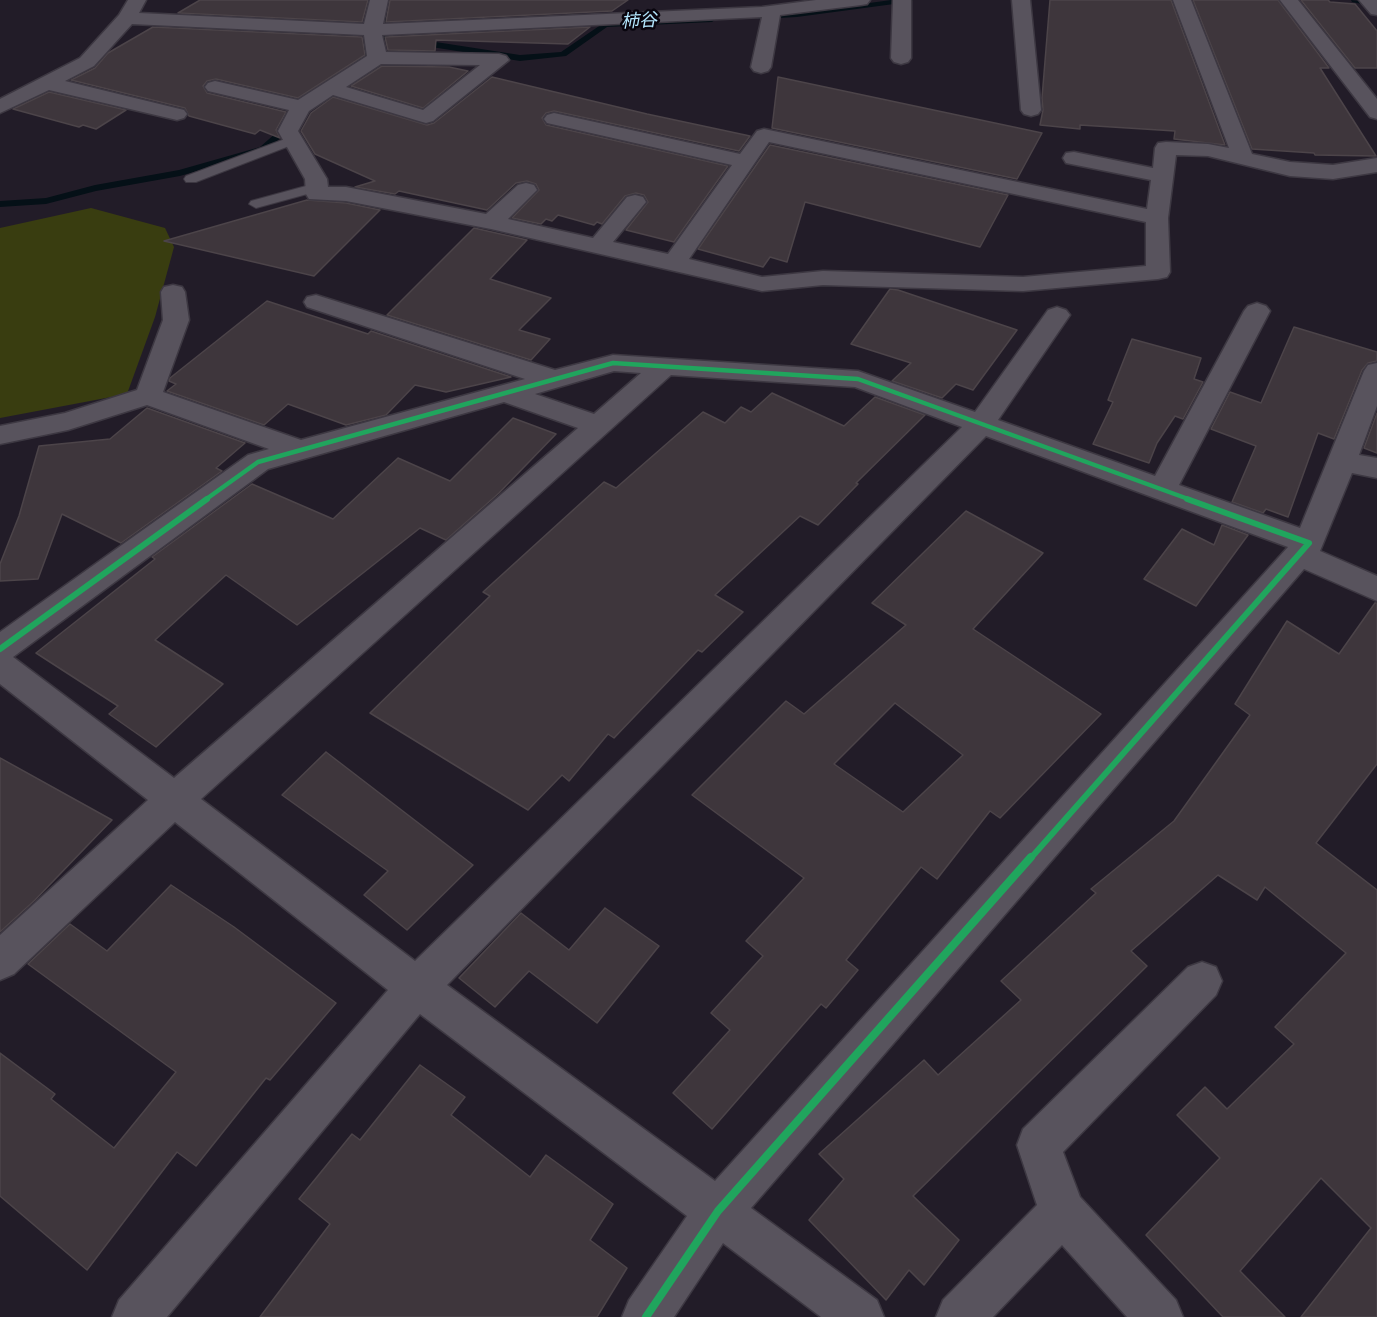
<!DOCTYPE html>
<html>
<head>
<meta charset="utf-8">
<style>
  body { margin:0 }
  canvas { display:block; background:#221c28 }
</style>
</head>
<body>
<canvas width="1377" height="1317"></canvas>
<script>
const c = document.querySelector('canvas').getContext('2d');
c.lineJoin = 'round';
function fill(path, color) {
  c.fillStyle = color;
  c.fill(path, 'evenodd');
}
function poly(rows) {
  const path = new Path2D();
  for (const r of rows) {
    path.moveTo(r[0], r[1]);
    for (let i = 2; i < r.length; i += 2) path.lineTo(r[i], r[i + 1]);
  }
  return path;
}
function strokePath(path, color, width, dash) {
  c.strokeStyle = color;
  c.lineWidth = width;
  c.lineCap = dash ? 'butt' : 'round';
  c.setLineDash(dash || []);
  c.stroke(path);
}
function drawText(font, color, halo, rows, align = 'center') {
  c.font = font + ' Overpass,"Noto Sans JP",sans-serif';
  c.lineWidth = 5;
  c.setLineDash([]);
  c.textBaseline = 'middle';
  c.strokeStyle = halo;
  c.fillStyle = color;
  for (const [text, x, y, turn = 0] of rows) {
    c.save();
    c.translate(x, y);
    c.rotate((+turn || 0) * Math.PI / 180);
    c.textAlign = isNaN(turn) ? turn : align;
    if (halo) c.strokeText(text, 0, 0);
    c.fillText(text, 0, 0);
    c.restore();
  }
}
fill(poly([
  [91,208,165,228,174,247,155,317,127,394,0,418,0,228]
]), '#393d10');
fill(poly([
  [380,0,388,0,384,34,520,55,561,52,605,22,712,16,716,19,712,22,607,27,566,56,520,61,381,39,346,81,340,81,340,77,375,36,380,0],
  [891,0,913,0,909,2,797,17,760,19,756,17,760,15,797,13,891,0],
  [1351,0,1377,3,1377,7,1352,2,1351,0],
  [293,118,301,120,266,151,180,176,96,191,46,204,0,207,0,201,46,198,95,185,179,170,260,147,293,118]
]), '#051017');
const building = poly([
  [200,0,368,0,362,22,178,13,200,0],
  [390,0,628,0,612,11,386,22,390,0],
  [1050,0,1171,0,1225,145,1174,139,1175,131,1080,125,1080,129,1040,125,1043,110,1042,98,1050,0],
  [1193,0,1278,0,1329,68,1320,68,1376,156,1315,155,1314,153,1252,149,1193,0],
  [1301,0,1328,0,1330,2,1355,4,1377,31,1377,68,1355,68,1301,0],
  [153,27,362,37,365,55,298,98,216,79,207,81,203,86,207,93,286,112,276,130,280,138,260,130,255,134,189,116,185,108,71,80,95,68,108,53,153,27],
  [590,27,568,44,436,40,435,51,388,50,385,37,590,27],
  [382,66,449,67,468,71,423,108,351,86,382,66],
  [492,77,647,114,750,136,739,151,554,111,546,113,542,118,546,125,728,166,674,242,626,230,648,202,644,195,636,193,625,196,602,224,597,222,594,225,558,215,552,221,546,219,541,224,512,218,539,190,536,184,527,181,516,183,487,210,399,191,395,194,355,187,375,181,315,154,301,131,311,113,333,97,427,125,434,123,492,77],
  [778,77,1042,133,1017,179,772,128,778,77],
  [49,92,126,110,96,129,83,125,79,127,13,109,49,92],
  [770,145,1008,195,980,247,805,202,787,262,770,257,763,267,698,249,770,145],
  [307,200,346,203,380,210,314,276,164,241,307,200],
  [474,228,527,240,490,279,551,298,519,330,550,339,531,360,387,315,474,228],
  [890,289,898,290,1017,330,973,390,956,384,942,398,892,381,911,363,851,344,890,289],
  [267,301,368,334,371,331,511,377,446,392,415,385,386,415,346,425,288,404,264,425,167,391,176,384,169,381,170,378,267,301],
  [1294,327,1377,352,1377,361,1368,363,1362,370,1334,439,1318,433,1288,517,1266,509,1263,513,1232,502,1256,446,1211,429,1230,392,1261,403,1294,327],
  [1132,339,1201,358,1194,379,1203,382,1183,419,1175,416,1157,443,1149,463,1093,444,1113,402,1108,400,1132,339],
  [772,393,844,426,875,397,925,415,856,483,858,484,818,525,800,516,715,595,743,612,702,652,698,650,614,738,608,734,569,781,562,775,528,810,370,713,490,596,483,592,604,482,616,488,703,412,725,423,741,407,751,412,772,393],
  [147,408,245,443,216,468,222,471,121,543,62,514,38,579,0,581,0,564,19,516,39,446,110,439,147,408],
  [1377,413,1377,453,1364,448,1377,413],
  [513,418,556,434,499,493,446,540,420,528,297,625,226,575,155,640,223,684,156,747,109,714,118,706,36,653,155,559,152,557,252,484,333,519,398,458,450,481,513,418],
  [966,511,1043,553,973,629,1101,714,1000,818,990,811,937,879,921,867,846,960,858,970,826,1008,821,1004,712,1129,673,1093,730,1030,711,1013,763,956,746,941,804,878,692,795,786,701,804,714,906,625,872,603,966,511],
  [895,703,963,755,903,812,834,764,895,703],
  [1222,525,1248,535,1196,606,1144,579,1182,529,1214,545,1222,525],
  [1375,603,1377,603,1377,764,1316,843,1377,890,1377,1317,1301,1317,1371,1228,1321,1178,1240,1271,1285,1317,1223,1317,1146,1235,1220,1158,1177,1115,1205,1087,1227,1109,1294,1044,1275,1027,1346,953,1265,887,1257,900,1218,875,1131,951,1147,966,913,1196,959,1240,924,1285,909,1270,886,1300,809,1220,844,1179,819,1154,924,1060,938,1075,1021,1000,1001,981,1096,893,1091,889,1174,821,1250,715,1235,704,1287,621,1339,654,1375,603],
  [326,752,473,865,407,930,364,895,388,871,282,795,326,752],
  [0,758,112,820,35,900,0,932,0,758],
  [171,885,234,927,336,1003,270,1080,266,1078,196,1166,177,1152,87,1270,0,1196,0,1053,55,1094,51,1099,114,1148,176,1072,28,964,70,924,107,951,171,885],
  [605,908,659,946,597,1023,529,971,495,1007,459,978,521,913,569,950,605,908],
  [420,1065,465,1097,451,1115,530,1177,546,1155,613,1204,590,1240,627,1268,597,1317,260,1317,330,1224,299,1199,352,1134,360,1140,420,1065]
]);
fill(building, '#3e363c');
strokePath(building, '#4c4449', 1.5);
const service = poly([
  [293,136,299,140,297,143,196,182,186,182,184,179,186,176,293,136],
  [317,183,322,184,324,187,322,190,256,208,249,204,251,201,317,183]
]);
const minor = poly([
  [128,0,146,0,139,13,364,24,370,0,388,0,383,24,762,7,816,0,870,0,867,4,861,5,780,15,771,67,768,71,761,73,754,71,751,67,762,17,382,35,386,52,499,54,506,56,509,60,433,121,426,123,419,121,333,95,309,111,298,131,327,179,328,187,346,187,486,214,518,185,526,183,534,185,537,190,508,219,593,238,627,197,635,195,643,197,646,202,613,242,668,254,732,165,547,123,544,119,547,115,554,113,740,154,757,131,764,129,1147,209,1151,180,1066,163,1063,158,1066,153,1074,152,1153,168,1155,148,1158,143,1166,142,1208,144,1229,148,1173,0,1191,0,1252,154,1290,162,1333,165,1377,158,1377,172,1333,179,1290,176,1208,156,1176,155,1168,218,1170,272,1167,277,1158,279,1023,291,823,285,762,291,491,229,346,201,309,199,306,194,305,179,278,131,289,110,208,91,205,87,208,83,215,81,298,100,367,56,364,35,132,24,94,66,65,81,184,110,187,114,184,118,177,120,49,90,0,113,0,99,80,58,119,15,128,0],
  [381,64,480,65,423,110,346,87,381,64],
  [769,142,1146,222,1146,266,1023,277,823,271,762,277,689,259,769,142],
  [893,0,911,0,911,58,908,62,901,64,894,62,891,58,893,0],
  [1012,0,1030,0,1041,110,1038,114,1031,116,1024,114,1021,110,1012,0],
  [1280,0,1298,0,1377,99,1377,119,1370,117,1280,0],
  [1359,0,1377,0,1377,15,1371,14,1359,0],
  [173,285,182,287,185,292,189,320,163,392,301,440,525,379,307,307,304,302,307,297,316,295,555,370,613,355,858,371,975,412,1048,310,1057,307,1066,310,1070,315,998,420,1155,476,1244,311,1248,306,1257,303,1266,306,1270,311,1179,485,1300,528,1364,371,1368,365,1377,363,1377,406,1359,455,1377,458,1377,478,1352,473,1320,551,1377,576,1377,601,1304,569,751,1208,877,1300,884,1317,821,1317,723,1243,674,1317,622,1317,629,1300,687,1216,420,1014,167,1317,112,1317,119,1300,388,990,175,822,14,974,0,980,0,935,148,800,0,684,0,632,248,455,269,449,147,405,68,430,0,444,0,426,65,413,137,390,163,320,161,292,164,287,173,285],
  [614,371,641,373,594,414,535,394,614,371],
  [671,375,855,387,962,427,415,961,201,799,671,375],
  [504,402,578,428,174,778,13,657,268,469,504,402],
  [986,436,1288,547,715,1181,447,985,986,436],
  [1202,962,1216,967,1222,981,1216,995,1063,1152,1080,1197,1176,1300,1183,1317,1127,1317,1062,1245,993,1317,936,1317,943,1300,1037,1205,1017,1145,1023,1129,1188,967,1202,962]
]);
strokePath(service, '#3d3842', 2);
strokePath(minor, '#3d3842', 3);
fill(service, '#58535d');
fill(minor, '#58535d');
strokePath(poly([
  [205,500,258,462,613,363,858,379,1191,500]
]), '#20a55d', 4.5);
strokePath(poly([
  [0,649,207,499],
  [1030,859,1309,543,1187,499]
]), '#20a55d', 6);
strokePath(poly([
  [646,1317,718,1211,1031,857]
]), '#20a55d', 8);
drawText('italic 18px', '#b4e8ff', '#09050e', [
  ["柿谷",639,23,-3]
]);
</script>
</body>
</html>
